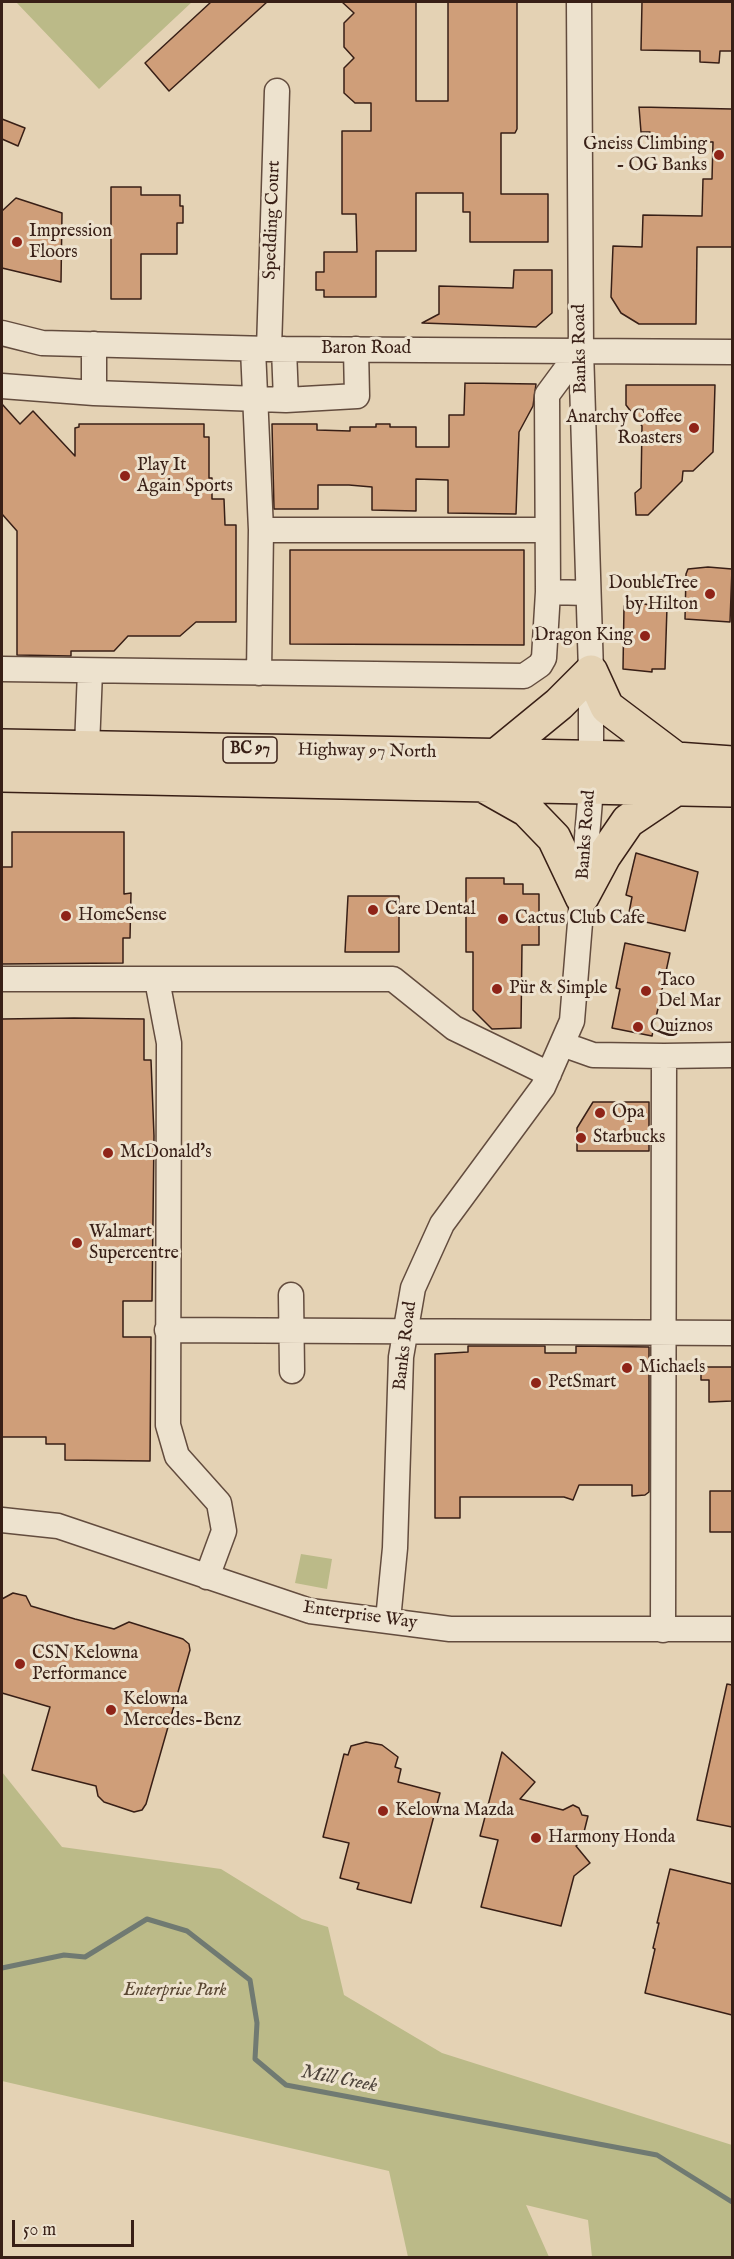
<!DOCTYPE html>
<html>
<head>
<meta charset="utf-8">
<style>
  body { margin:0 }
  #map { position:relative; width:734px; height:2259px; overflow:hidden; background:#e4d2b4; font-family:"IM FELL English",serif }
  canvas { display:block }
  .frame { position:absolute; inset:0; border:3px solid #381f16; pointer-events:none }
  .scale { position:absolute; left:12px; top:2220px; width:122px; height:27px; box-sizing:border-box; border:3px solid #381f16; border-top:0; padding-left:8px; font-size:18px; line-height:21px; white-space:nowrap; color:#381f16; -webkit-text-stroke:4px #ede2ce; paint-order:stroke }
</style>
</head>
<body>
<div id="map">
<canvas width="734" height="2259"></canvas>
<div class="frame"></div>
<div class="scale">50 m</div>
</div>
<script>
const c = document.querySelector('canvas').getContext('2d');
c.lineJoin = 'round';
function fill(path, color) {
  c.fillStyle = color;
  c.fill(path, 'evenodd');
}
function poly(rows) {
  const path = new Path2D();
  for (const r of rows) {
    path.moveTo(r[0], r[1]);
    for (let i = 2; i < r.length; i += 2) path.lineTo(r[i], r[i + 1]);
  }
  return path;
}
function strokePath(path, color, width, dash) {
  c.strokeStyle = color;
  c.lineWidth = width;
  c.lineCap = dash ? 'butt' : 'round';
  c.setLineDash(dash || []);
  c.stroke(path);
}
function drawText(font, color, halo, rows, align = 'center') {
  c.font = font + ' "IM FELL English",serif';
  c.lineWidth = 6;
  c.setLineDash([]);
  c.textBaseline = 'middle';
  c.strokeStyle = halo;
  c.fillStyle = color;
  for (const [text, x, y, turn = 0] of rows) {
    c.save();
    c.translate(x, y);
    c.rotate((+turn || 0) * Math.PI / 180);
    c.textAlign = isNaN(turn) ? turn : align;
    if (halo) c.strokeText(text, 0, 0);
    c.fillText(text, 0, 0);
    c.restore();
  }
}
fill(poly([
  [16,2,192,2,99,89],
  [301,1554,332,1559,327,1589,295,1583],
  [2,1772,62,1847,221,1869,302,1919,328,1927,344,1995,442,2053,732,2145,732,2257,592,2257,588,2220,526,2205,549,2257,408,2257,389,2171,2,2081]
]), '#bbba88');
strokePath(poly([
  [2,1968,64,1955,85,1957,147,1919,187,1931,250,1980,257,2023,255,2059,286,2085,657,2155,732,2202]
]), '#707a72', 5);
const building = poly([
  [211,2,267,2,169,91,145,63,211,2],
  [342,2,416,2,416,101,448,101,448,2,517,2,517,129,515,133,501,133,501,194,548,194,548,242,470,242,470,212,463,212,463,193,416,193,416,251,376,251,376,297,324,297,324,290,316,290,316,272,324,272,324,252,357,252,356,214,342,214,342,131,371,131,371,103,355,103,344,93,344,68,354,58,344,47,344,23,354,13,342,2],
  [642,2,732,2,732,51,720,51,719,63,700,62,700,51,641,50,642,2],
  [639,107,732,109,732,247,697,247,696,324,639,324,621,313,611,297,613,246,642,247,643,215,702,216,703,179,712,179,713,142,650,141,650,132,641,132,639,107],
  [2,119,25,128,18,146,2,139,2,119],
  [111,187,141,187,141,195,180,195,180,206,183,206,183,223,177,223,177,254,141,254,141,299,111,299,111,187],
  [16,198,62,213,61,282,2,268,2,211,16,198],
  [514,270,552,270,552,313,536,327,422,323,439,314,439,286,513,288,514,270],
  [465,383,536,384,533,406,519,432,516,514,448,513,448,480,416,479,416,511,372,510,372,487,349,485,318,485,318,509,274,509,272,424,317,424,317,430,350,431,350,427,376,427,376,424,390,424,390,427,416,427,416,447,449,447,449,415,464,415,465,383],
  [626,385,715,385,713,452,693,471,683,471,682,481,648,515,636,515,635,493,641,488,642,426,626,405,626,385],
  [2,404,20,424,33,411,75,456,75,428,79,427,79,424,204,424,204,437,209,437,209,478,212,478,212,499,224,499,225,525,236,525,236,622,196,622,180,636,128,636,114,651,71,651,71,656,17,655,17,531,2,514,2,404],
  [290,550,524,550,524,645,290,644,290,550],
  [708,567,732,569,730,622,685,619,686,574,688,569,708,567],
  [636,603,667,607,665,669,652,669,652,672,623,669,624,606,636,607,636,603],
  [12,832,124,832,124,894,131,893,130,938,123,938,123,963,2,964,2,867,12,867,12,832],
  [636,853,698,872,685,931,628,918,632,897,626,895,636,853],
  [466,878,504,878,504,884,523,884,523,894,539,894,539,945,522,945,521,1028,492,1029,473,1010,473,952,466,952,466,878],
  [348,896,399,896,399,952,345,952,348,896],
  [625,943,670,953,652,1036,612,1028,620,989,616,988,625,943],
  [74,1018,144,1019,144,1060,151,1060,154,1136,152,1301,123,1301,123,1337,151,1337,150,1461,65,1460,65,1444,46,1444,46,1437,2,1437,2,1019,74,1018],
  [593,1102,649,1102,649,1151,577,1151,577,1128,593,1102],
  [468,1346,545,1346,545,1353,576,1353,576,1346,649,1347,649,1492,645,1495,632,1496,632,1485,579,1485,573,1500,564,1497,460,1497,460,1518,435,1518,435,1354,468,1352,468,1346],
  [701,1367,732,1367,732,1401,709,1402,709,1380,701,1380,701,1367],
  [710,1491,732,1491,732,1532,710,1532,710,1491],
  [13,1593,26,1596,31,1606,75,1619,114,1629,129,1622,183,1639,189,1644,190,1650,146,1804,142,1810,134,1812,104,1802,98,1796,96,1786,32,1770,50,1707,2,1693,2,1599,13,1593],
  [727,1684,732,1685,732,1827,697,1820,727,1684],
  [366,1742,382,1745,398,1757,395,1767,401,1769,398,1782,440,1793,411,1903,357,1889,359,1883,340,1878,349,1843,323,1837,344,1754,348,1755,351,1746,366,1742],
  [502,1752,535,1782,520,1799,563,1810,573,1805,579,1808,582,1815,588,1816,582,1840,576,1846,590,1863,574,1876,561,1926,481,1907,498,1840,480,1836,502,1752],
  [670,1869,732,1884,732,2015,645,1993,655,1949,653,1948,659,1923,657,1923,670,1869]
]);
fill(building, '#cf9e79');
strokePath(building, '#381f16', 1.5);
const minor = poly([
  [2,333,42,343,269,349,732,352],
  [94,344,94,393,286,400,284,349],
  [253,349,261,530,547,530],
  [269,349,277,91],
  [581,349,547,395,548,592,588,593],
  [2,386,94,393],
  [286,400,357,396,356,349],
  [2,669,524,676,540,665,544,658,548,592],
  [259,673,261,530],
  [87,747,90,671],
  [2,979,393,979,454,1028,549,1074],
  [157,980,169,1043,168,1425,177,1456,219,1503,224,1531,207,1577],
  [562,1044,593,1055,664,1056],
  [291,1295,292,1371],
  [167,1330,732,1333],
  [2,1520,58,1526,310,1611,450,1629,732,1629],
  [388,1620,395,1548,401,1357,413,1288,442,1224,543,1087,572,1021,591,788,591,672,581,349,579,2],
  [663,1630,664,1056,732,1055]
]);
const highway = poly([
  [2,746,676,759,732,763],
  [498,754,559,704,591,672,607,707,676,759],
  [2,775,732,790],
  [488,788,527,810,554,838,582,897],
  [582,897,604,856,628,821,674,790]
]);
strokePath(minor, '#634c3e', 27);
strokePath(highway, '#381f16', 36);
strokePath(minor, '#ede2ce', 24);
strokePath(highway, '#e4d2b4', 33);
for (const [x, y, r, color] of [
  [719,155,6,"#8f2418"],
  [17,242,6,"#8f2418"],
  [694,428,6,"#8f2418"],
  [125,476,6,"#8f2418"],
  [710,594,6,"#8f2418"],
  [645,636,6,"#8f2418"],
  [373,910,6,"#8f2418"],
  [66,916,6,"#8f2418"],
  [503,919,6,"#8f2418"],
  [497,989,6,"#8f2418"],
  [646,991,6,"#8f2418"],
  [638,1027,6,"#8f2418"],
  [600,1113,6,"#8f2418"],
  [581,1138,6,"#8f2418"],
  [108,1153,6,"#8f2418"],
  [77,1243,6,"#8f2418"],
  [627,1368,6,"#8f2418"],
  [536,1383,6,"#8f2418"],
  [20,1664,6,"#8f2418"],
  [111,1710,6,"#8f2418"],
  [383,1811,6,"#8f2418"],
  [536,1838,6,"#8f2418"]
]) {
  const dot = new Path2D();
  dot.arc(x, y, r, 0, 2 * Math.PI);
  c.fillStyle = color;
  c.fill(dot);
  strokePath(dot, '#ede2ce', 2);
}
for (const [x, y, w] of [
  [250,750,54]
]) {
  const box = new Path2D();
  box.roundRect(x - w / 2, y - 13, w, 26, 4.5);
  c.fillStyle = '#ede2ce';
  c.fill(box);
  strokePath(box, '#381f16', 1.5);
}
drawText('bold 16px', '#381f16', null, [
  ["BC 97",250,750]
]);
drawText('18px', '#381f16', '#ede2ce', [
  ["Gneiss Climbing",707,145,"right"],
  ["- OG Banks",707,166,"right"],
  ["Impression",29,232],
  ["Floors",29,253],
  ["Anarchy Coffee",682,418,"right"],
  ["Roasters",682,439,"right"],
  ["Play It",137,466],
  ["Again Sports",137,487],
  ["DoubleTree",698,584,"right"],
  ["by Hilton",698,605,"right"],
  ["Dragon King",633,636,"right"],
  ["Care Dental",385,910],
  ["HomeSense",78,916],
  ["Cactus Club Cafe",515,919],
  ["Taco",658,981],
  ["Del Mar",658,1002],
  ["Pür & Simple",509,989],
  ["Quiznos",650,1027],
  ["Opa",612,1113],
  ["Starbucks",593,1138],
  ["McDonald's",120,1153],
  ["Walmart",89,1233],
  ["Supercentre",89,1254],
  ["Michaels",639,1368],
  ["PetSmart",548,1383],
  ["CSN Kelowna",32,1654],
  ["Performance",32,1675],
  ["Kelowna",123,1700],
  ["Mercedes-Benz",123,1721],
  ["Kelowna Mazda",395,1811],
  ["Harmony Honda",548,1838]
], 'left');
drawText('18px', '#381f16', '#ede2ce', [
  ["Spedding Court",273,220,-88],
  ["Baron Road",366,349],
  ["Banks Road",581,349,-91],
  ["Highway 97 North",367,752,1],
  ["Banks Road",587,835,-86],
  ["Banks Road",406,1346,-83],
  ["Enterprise Way",360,1616,8]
]);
drawText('italic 18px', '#594632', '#ede2ce', [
  ["Enterprise Park",175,1991]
]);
drawText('italic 20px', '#4f453c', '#ede2ce', [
  ["Mill Creek",339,2080,11]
]);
</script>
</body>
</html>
